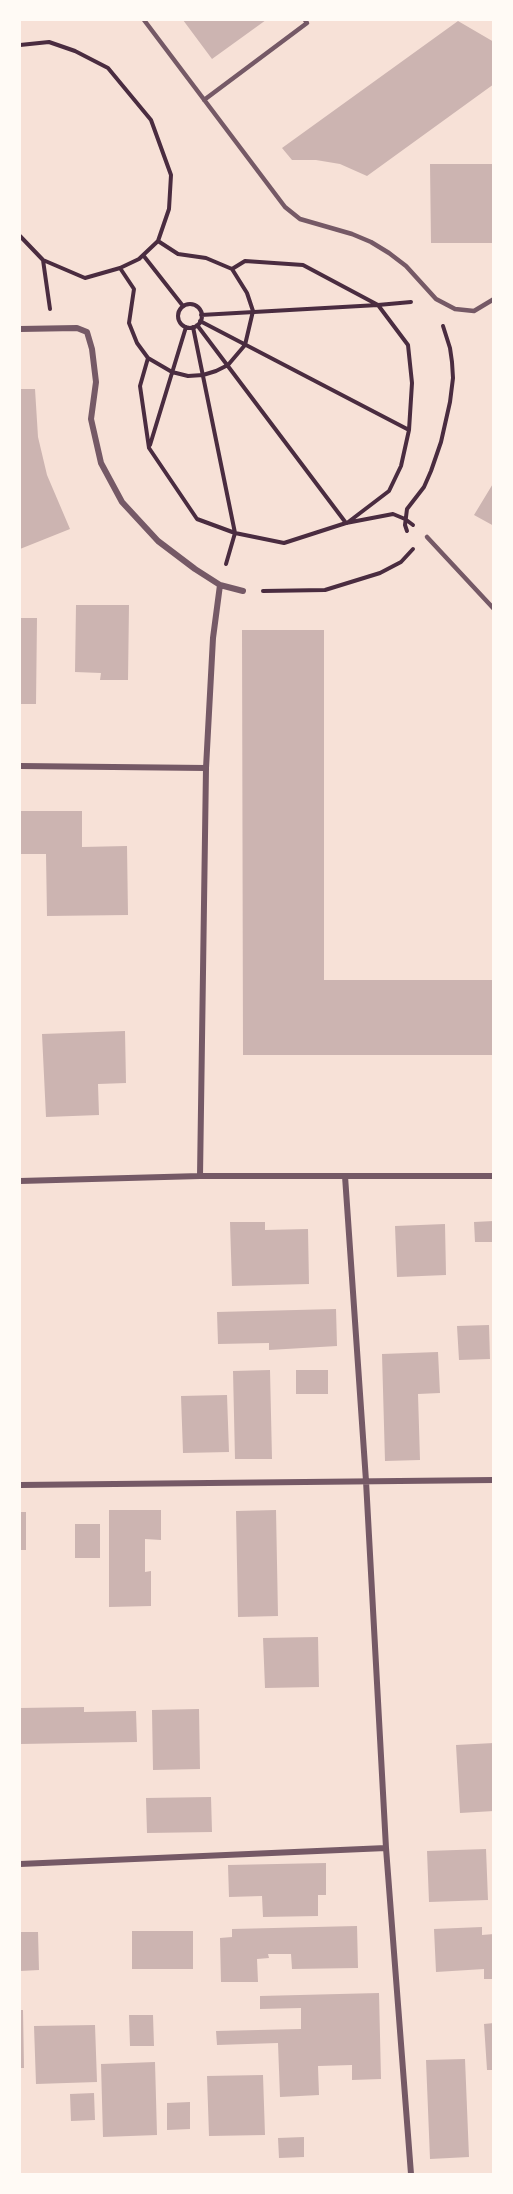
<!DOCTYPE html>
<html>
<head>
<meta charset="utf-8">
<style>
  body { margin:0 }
  #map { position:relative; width:513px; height:2194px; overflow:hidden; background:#f7e1d7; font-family:"Playfair Display",serif }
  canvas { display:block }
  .frame { position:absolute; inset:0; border:21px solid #fffaf5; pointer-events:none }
</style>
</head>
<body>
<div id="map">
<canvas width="513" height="2194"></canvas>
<div class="frame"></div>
</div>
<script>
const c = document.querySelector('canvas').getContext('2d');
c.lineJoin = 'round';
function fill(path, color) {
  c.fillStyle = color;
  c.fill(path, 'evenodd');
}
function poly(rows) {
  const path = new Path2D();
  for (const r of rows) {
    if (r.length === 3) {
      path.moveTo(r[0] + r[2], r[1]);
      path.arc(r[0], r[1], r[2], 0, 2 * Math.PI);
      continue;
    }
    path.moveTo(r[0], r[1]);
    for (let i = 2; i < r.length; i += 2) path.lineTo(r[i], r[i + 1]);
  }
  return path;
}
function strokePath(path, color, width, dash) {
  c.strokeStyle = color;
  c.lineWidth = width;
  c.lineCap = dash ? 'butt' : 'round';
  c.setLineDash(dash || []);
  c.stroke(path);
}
fill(poly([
  [183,20,266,20,212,59],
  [458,21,494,42,494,84,367,176,340,164,316,160,292,160,282,148],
  [430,164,494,164,494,243,431,243],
  [20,389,35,389,38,437,47,475,70,529,20,549],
  [494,482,494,526,474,515],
  [76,605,129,605,128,680,100,680,101,673,75,672],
  [20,618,37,618,36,704,20,704],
  [242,630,324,630,324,980,494,980,494,1055,243,1055],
  [21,811,82,811,82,847,127,846,128,915,47,916,46,854,21,854],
  [125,1031,126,1083,98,1084,99,1115,46,1117,42,1034],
  [494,1221,494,1242,475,1242,474,1222],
  [230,1222,265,1222,265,1230,308,1229,309,1284,232,1286],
  [445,1224,446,1275,397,1277,395,1226],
  [336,1309,337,1346,269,1350,269,1343,218,1344,217,1312],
  [489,1325,490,1359,459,1360,457,1326],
  [438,1352,440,1393,418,1394,420,1460,385,1461,382,1354],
  [270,1370,272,1459,235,1459,233,1371],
  [296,1370,328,1370,328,1394,296,1394],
  [227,1395,229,1452,183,1453,181,1396],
  [109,1510,161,1510,161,1540,145,1539,145,1572,151,1571,151,1606,109,1607],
  [276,1510,278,1616,238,1617,236,1511],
  [20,1512,26,1512,26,1550,20,1550],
  [75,1524,100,1524,100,1558,75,1558],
  [318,1637,319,1687,265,1688,263,1638],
  [84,1707,84,1712,136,1711,137,1742,20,1744,20,1708],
  [199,1709,200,1769,153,1770,152,1710],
  [494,1743,494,1811,460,1813,456,1745],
  [211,1797,212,1832,147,1833,146,1798],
  [486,1849,488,1900,429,1902,427,1851],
  [326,1863,326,1895,318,1895,318,1916,263,1917,262,1896,229,1897,228,1865],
  [357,1926,358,1968,292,1969,291,1954,268,1954,269,1958,257,1959,258,1982,221,1982,220,1938,232,1937,232,1929],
  [482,1927,482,1935,494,1934,494,1979,484,1979,484,1969,436,1972,434,1929],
  [132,1931,193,1931,193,1969,132,1969],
  [20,1932,38,1932,39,1970,20,1971],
  [379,1993,381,2079,352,2080,352,2065,318,2066,319,2095,280,2097,278,2043,217,2045,216,2031,301,2029,301,2008,260,2009,260,1996],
  [20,2010,23,2010,24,2068,20,2068],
  [129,2015,153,2015,154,2046,130,2046],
  [494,2023,494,2070,487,2070,484,2024],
  [95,2025,97,2082,36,2084,34,2026],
  [465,2059,469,2157,430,2159,426,2060],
  [155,2062,157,2135,103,2137,101,2064],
  [263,2075,265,2135,209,2136,207,2076],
  [94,2093,95,2120,71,2121,70,2094],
  [190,2102,190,2129,167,2130,167,2103],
  [304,2137,304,2157,279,2158,278,2138]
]), '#ccb4b1');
strokePath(poly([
  [20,45,49,42,75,51,108,68,151,120,171,175,169,209,158,241,139,259,120,268],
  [20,236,43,260,85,278,120,268,134,289,129,323,137,343,148,358,172,372,188,376,203,375,216,371,228,365,245,345,253,311,247,293,232,269,206,258,178,254,158,241],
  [143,255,183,306],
  [43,260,50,309],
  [232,269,245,261,303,265,378,305,411,302],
  [190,316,12],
  [201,315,378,305,408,345,412,383,409,430],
  [200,321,409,430,401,466,389,491,347,523],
  [197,325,346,523],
  [193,327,235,533,226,564],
  [148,358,140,386,149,448,197,519,235,533,284,543,346,523,393,514,405,519,413,525],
  [150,445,186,327],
  [407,531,405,525,407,509,424,487,431,471,441,442,450,402,453,378,452,362,450,348,443,326],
  [263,591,325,590,380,573,401,562,413,549]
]), '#4a2c40', 4);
strokePath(poly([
  [144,20,285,207,300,219,352,234,371,242,389,253,406,266,436,299,455,309,474,311,494,299],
  [204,100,307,23,305,20],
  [427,537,494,609]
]), '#755966', 4.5);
strokePath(poly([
  [20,329,77,328,87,332,92,349,96,382,91,419,101,463,122,502,158,541,195,569,220,585,243,591],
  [20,766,206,768],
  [200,1176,206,768,213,638,220,585],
  [345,1176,366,1481,386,1848,411,2174],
  [20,1181,200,1176,494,1176],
  [20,1485,494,1480],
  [20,1864,386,1848]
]), '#755966', 6);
</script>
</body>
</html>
